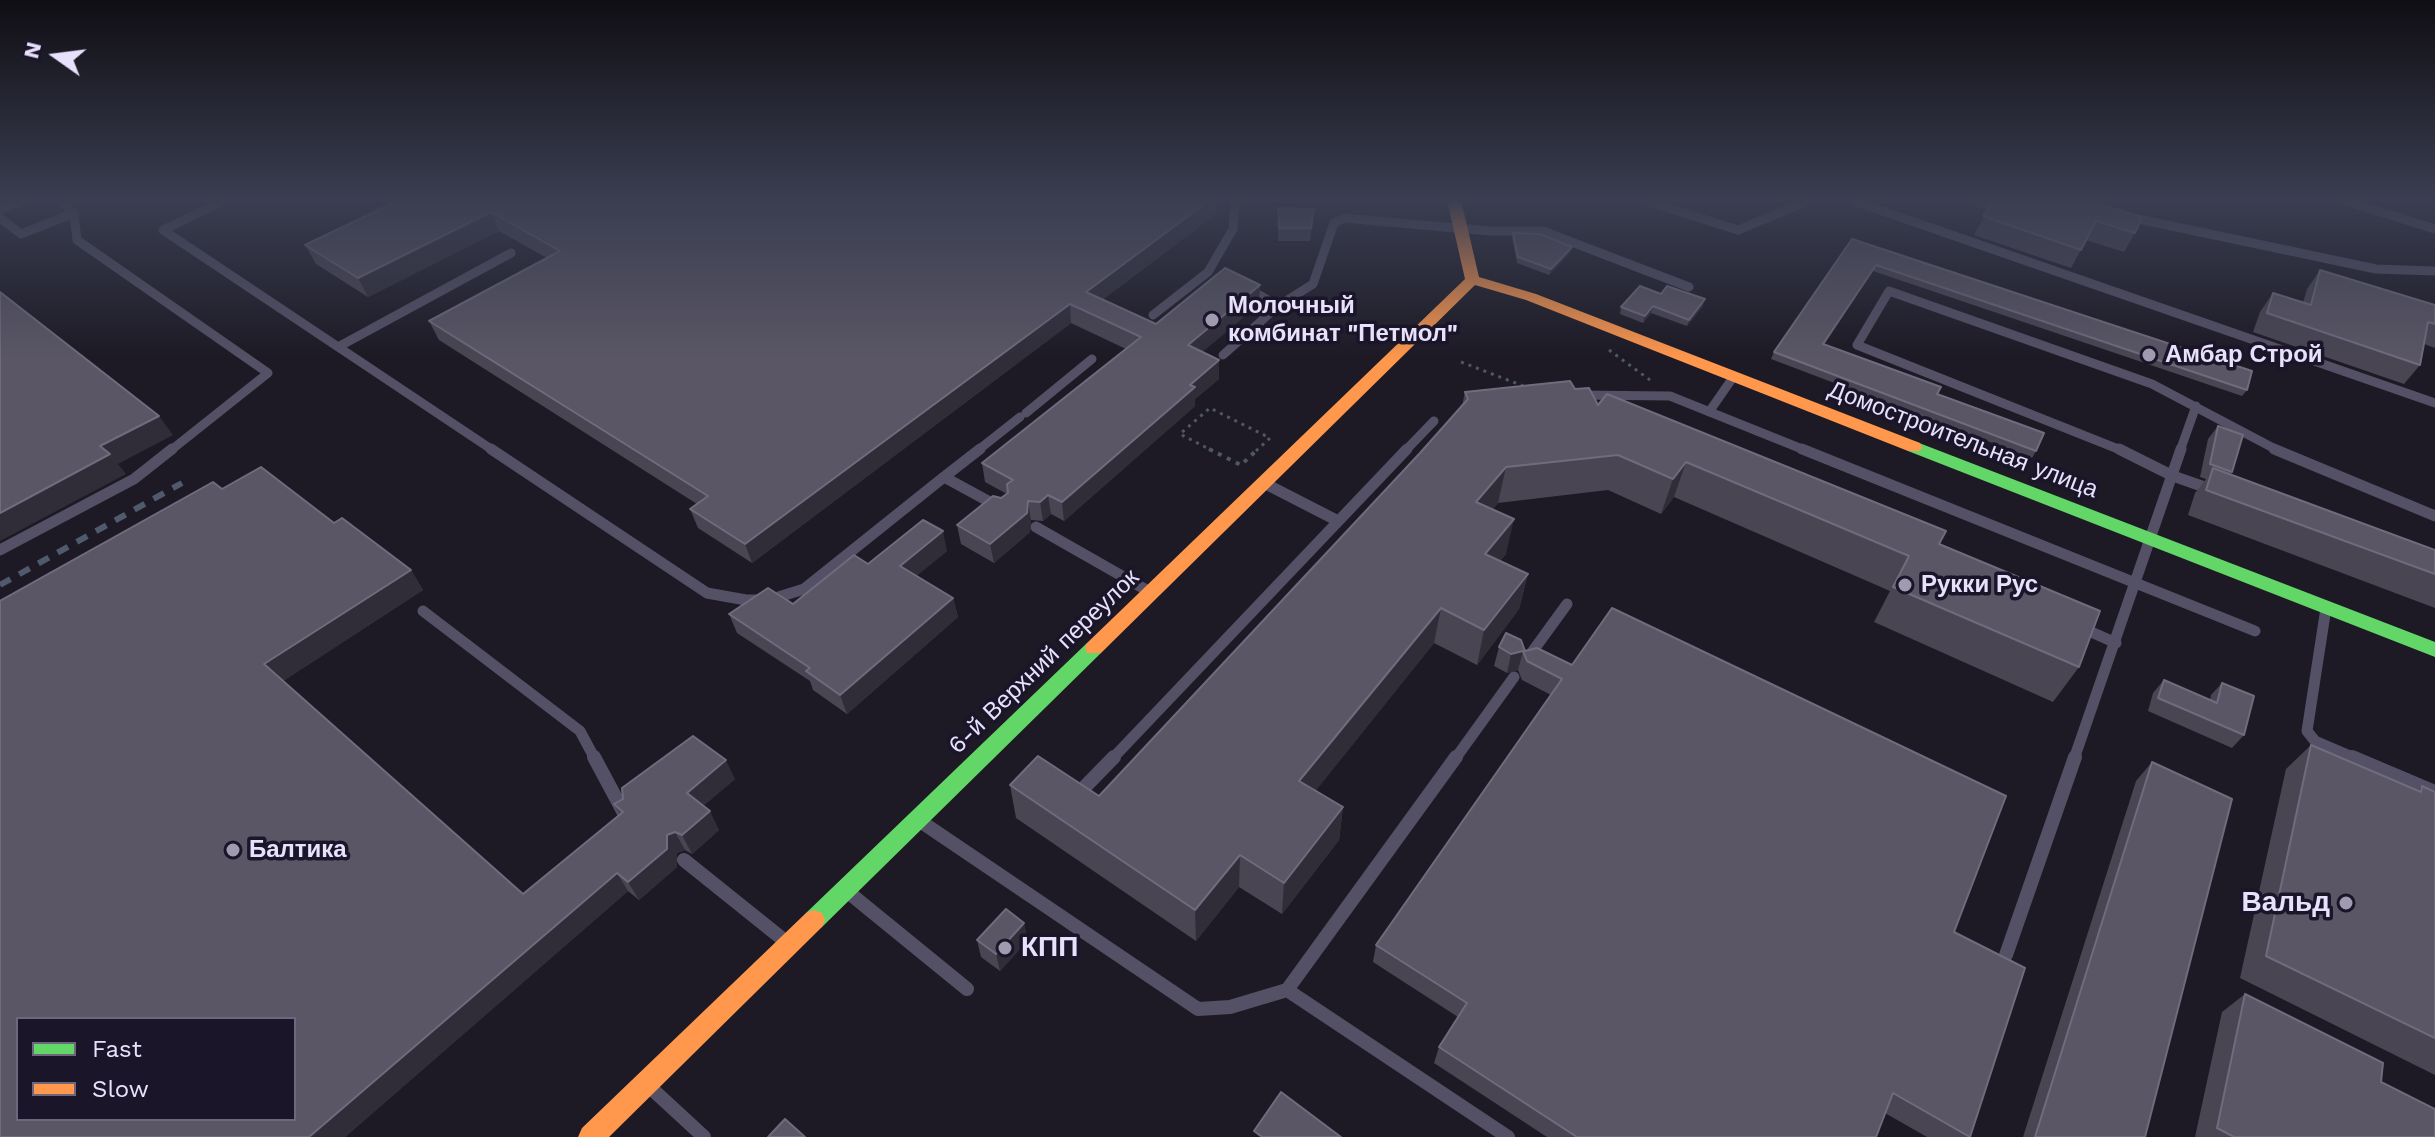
<!DOCTYPE html>
<html>
<head>
<meta charset="utf-8">
<style>
  body { margin:0 }
  #map { position:relative; width:2435px; height:1137px; overflow:hidden; background:#1d1a25; font-family:"Work Sans",sans-serif }
  canvas { display:block }
  .legend { position:absolute; left:16px; top:1017px; width:280px; height:104px; box-sizing:border-box; background:#1b152a; border:2px solid #6d677e; margin:0; padding:10px 14px; list-style:none; font-size:24px; color:#e8e1fc }
  .legend li { display:flex; align-items:center; gap:16px; height:40px }
  .legend b { width:40px; border:2px solid #6d677e }
  .north { position:absolute; left:16px; top:16px; width:80px; height:80px; -webkit-text-stroke:6px #1b152a; paint-order:stroke; rotate:284deg; font-size:22px; font-weight:700; line-height:32px; text-align:center; color:#e8e1fc }
  .north::after { content:''; display:block; margin:auto; width:28px; height:36px; background:#e8e1fc; clip-path:polygon(50% 0,100% 100%,50% 72%,0 100%) }
</style>
</head>
<body>
<div id="map">
<canvas width="2435" height="1137"></canvas>
<ul class="legend">
<li><b style="height:10px;background:#63d668"></b>Fast</li>
<li><b style="height:10px;background:#ff974d"></b>Slow</li>
</ul>
<div class="north">N</div>
</div>
<script>
const c = document.querySelector('canvas').getContext('2d');
c.lineJoin = 'round';
function poly(rows) {
  const path = new Path2D();
  for (const r of rows) {
    path.moveTo(r[0], r[1]);
    for (let i = 2; i < r.length; i += 2) path.lineTo(r[i], r[i + 1]);
  }
  return path;
}
function strokePath(path, color, width, dash) {
  c.strokeStyle = color;
  c.lineWidth = width;
  c.lineCap = dash ? 'butt' : 'round';
  c.setLineDash(dash || []);
  c.stroke(path);
}
function fill(path, color) {
  c.fillStyle = color;
  c.fill(path, 'evenodd');
}
function drawText(font, color, halo, rows, align = 'center') {
  c.font = font + ' "Work Sans",sans-serif';
  c.lineWidth = 7;
  c.setLineDash([]);
  c.textBaseline = 'middle';
  c.strokeStyle = halo;
  c.fillStyle = color;
  for (const [text, x, y, turn = 0] of rows) {
    c.save();
    c.translate(x, y);
    c.rotate((+turn || 0) * Math.PI / 180);
    c.textAlign = isNaN(turn) ? turn : align;
    if (halo) c.strokeText(text, 0, 0);
    c.fillText(text, 0, 0);
    c.restore();
  }
}
strokePath(poly([
  [1609,350,1650,380],
  [1461,362,1526,387],
  [1213,451,1180,434,1210,408,1270,438,1256,451]
]), '#4f5765', 3, [3, 5]);
strokePath(poly([
  [1209,449,1241,465,1258,449]
]), '#4f5765', 4, [4, 6]);
strokePath(poly([
  [60,200,74,213,77,240,268,373,170,451],
  [225,200,163,230,494,451],
  [1643,200,1738,230,1810,200],
  [1851,200,2435,403],
  [2343,200,2435,229],
  [0,210,24,200],
  [2129,217,2376,269,2435,271],
  [0,218,21,234,74,213],
  [1247,288,1278,306],
  [1153,315,1208,272,1233,229,1235,200],
  [338,347,511,253],
  [1223,355,1278,306,1313,284,1334,223,1344,218,1490,231,1543,231,1689,287],
  [1577,395,1670,396,1807,451],
  [1709,412,1734,376],
  [1026,413,1092,359],
  [977,451,1020,417],
  [1405,451,1434,421],
  [2123,451,1857,345,1889,291,2152,384,2279,451],
  [2180,451,2196,406]
]), '#545065', 9);
strokePath(poly([
  [491,449,707,593,746,600,769,600,804,589,944,477],
  [980,449,944,477,999,507],
  [1802,449,2255,631],
  [2119,449,2173,476,2213,490],
  [2274,449,2435,516],
  [1264,483,1338,521],
  [1036,527,1150,592],
  [0,550,134,479,172,449],
  [2326,608,2307,731,2315,741,2357,759],
  [423,611,580,731,595,759],
  [2080,627,2116,643],
  [1527,659,1567,604],
  [1112,759,1407,449],
  [1455,759,1514,677],
  [2074,759,2181,449]
]), '#545065', 11);
strokePath(poly([
  [594,757,624,813],
  [2352,757,2435,792],
  [1076,796,1114,757],
  [920,821,1198,1009,1230,1007,1287,990,1456,757],
  [684,860,785,941],
  [848,892,967,989],
  [2006,955,2075,757],
  [1287,990,1508,1137],
  [652,1089,704,1137]
]), '#545065', 14);
fill(poly([
  [1914,441,2435,642,2435,657,1908,451,1906,447,1914,441],
  [1094,641,1101,643,1103,648,1101,653,822,927,814,930,806,927,803,920,806,913,1087,643,1094,641]
]), '#63d668');
fill(poly([
  [1447,200,1461,200,1479,277,1536,294,1920,443,1922,447,1920,451,1908,451,1526,300,1475,285,1101,653,1087,653,1085,648,1087,643,1465,279,1447,200],
  [814,910,822,913,825,920,822,927,609,1137,578,1137,582,1128,806,913,814,910]
]), '#ff974d');
strokePath(poly([
  [0,585,182,483]
]), '#4f5b6c', 6, [12, 10]);
fill(poly([
  [399,200,1216,214,1102,300,1156,324,1260,285,1259,304,1202,352,1219,360,1219,379,1195,399,1195,406,1064,521,1051,514,1043,521,1031,520,1030,532,994,563,961,544,957,525,1007,494,985,482,982,463,1126,349,1071,323,752,563,698,528,690,509,697,504,439,340,429,321,547,258,499,231,368,297,316,264,305,245],
  [1957,200,2087,200,2135,233,2124,252,2086,240,2071,268,1974,235,1988,210],
  [1278,208,1313,222,1310,241,1278,241],
  [1513,233,1572,247,1570,253,1549,275,1517,263,1512,239],
  [1852,239,2247,390,2242,396,1873,271,1824,345,1938,395,2036,451,2032,458,1771,359,1774,352],
  [2320,270,2435,305,2435,348,2424,344,2420,365,2404,384,2253,332,2260,312,2273,293,2303,303,2307,289],
  [1661,294,1703,306,1687,326,1651,313,1643,323,1620,314,1621,307],
  [1575,389,1598,405,1939,544,2079,667,2053,702,1874,622,1890,591,1674,497,1661,514,1608,490,1498,503,1493,509,1506,554,1500,561,1528,574,1519,609,1477,665,1434,643,1316,790,1343,807,1339,840,1282,914,1239,887,1196,941,1016,818,1010,785,1099,796,1420,453,1462,406,1465,392],
  [2218,426,2232,472,2231,475,2435,550,2435,608,2188,515,2195,493,2206,479,2200,477,2208,439],
  [222,489,411,570,423,590,283,681,523,894,620,815,614,804,735,779,703,806,719,830,692,854,685,850,677,853,677,867,639,900,628,891,345,1137],
  [947,551,916,576,953,598,958,617,847,714,813,690,810,681,737,633,729,614,793,604,868,564],
  [1499,647,1525,651,1954,932,1970,1137,1927,1137,1885,1113,1876,1137,1547,1137,1434,1063,1439,1047,1458,1017,1373,962,1376,945,1551,695,1522,680,1518,670,1507,673,1494,666],
  [2164,680,2210,700,2211,695,2222,683,2244,735,2232,748,2148,711,2153,693],
  [2311,745,2418,790,2422,786,2435,792,2435,1075,2240,978,2286,769],
  [2152,762,2145,1137,2023,1137,2136,781],
  [977,940,1028,940,1000,971,981,957],
  [2245,994,2381,1082,2435,1137,2195,1137,2222,1012]
]), '#494553');
fill(poly([
  [1210,200,1216,200,1216,214,1087,311,1086,292],
  [1314,209,1313,222,1310,241,1311,228],
  [491,212,499,231,368,297,358,278],
  [1572,247,1570,253,1549,275,1551,269],
  [1876,265,1873,271,1820,351,1823,344],
  [1260,285,1259,304,1188,364,1188,345],
  [1705,299,1703,306,1687,326,1689,320],
  [1070,304,1071,323,752,563,745,544],
  [1653,306,1651,313,1643,323,1645,316],
  [1219,360,1219,379,1195,399,1195,406,1064,521,1062,502,1190,385],
  [159,416,173,435,118,464,126,474,0,541,0,513,100,446],
  [1686,462,1674,497,1661,514,1673,479],
  [1506,467,1498,503,1469,537,1476,502],
  [1048,495,1051,514,1043,521,1040,502],
  [1028,501,1031,520,1030,532,994,563,990,544],
  [1514,519,1506,554,1478,589,1485,554],
  [943,531,947,551,905,585,900,566],
  [411,570,423,590,280,683,264,664],
  [1528,574,1519,609,1477,665,1484,630],
  [953,598,958,617,847,714,840,695],
  [1441,608,1434,643,1297,814,1299,781],
  [1523,651,1518,670,1507,673,1511,654],
  [726,760,735,779,696,812,687,793],
  [1343,807,1339,840,1282,914,1284,883],
  [710,811,719,830,692,854,682,835],
  [675,832,685,850,677,853,677,867,639,900,628,882,667,835],
  [1240,855,1239,887,1196,941,1195,910],
  [617,873,628,891,345,1137,309,1137],
  [1024,923,1028,940,1000,971,996,954]
]), '#302d39');
const building = poly([
  [399,200,1210,200,1086,292,1156,324,1225,268,1260,285,1188,345,1219,360,1190,385,1195,387,1062,502,1048,495,1040,502,1028,501,1027,513,990,544,957,525,993,496,1001,498,1008,493,1007,484,1013,480,982,463,1141,337,1070,304,745,544,690,509,708,496,429,321,560,251,491,212,358,278,305,245,399,200],
  [1994,200,2087,200,2142,217,2135,233,2096,221,2081,250,1983,216,1994,200],
  [1278,208,1314,209,1311,228,1279,228,1278,208],
  [1513,233,1540,234,1572,247,1551,269,1518,257,1513,233],
  [1852,239,2252,371,2247,390,1876,265,1823,344,1941,387,1937,394,2044,433,2036,451,1774,352,1852,239],
  [2320,270,2435,305,2435,324,2428,322,2420,365,2267,313,2273,293,2311,305,2320,270],
  [1640,286,1661,294,1667,286,1705,299,1689,320,1653,306,1645,316,1621,307,1640,286],
  [0,292,159,416,100,446,110,454,0,513,0,292],
  [1570,381,1575,389,1589,388,1598,405,1607,394,1946,531,1939,544,2100,611,2079,667,1893,587,1909,556,1686,462,1673,479,1618,455,1506,467,1476,502,1514,519,1485,554,1528,574,1484,630,1441,608,1299,781,1343,807,1284,883,1240,855,1195,910,1010,785,1038,756,1099,796,1420,453,1468,399,1465,392,1570,381],
  [2218,426,2243,435,2232,472,2210,464,2218,426],
  [261,467,334,523,342,518,411,570,264,664,523,894,623,812,614,804,623,799,622,788,693,736,726,760,687,793,710,811,682,835,675,832,667,835,667,849,628,882,617,873,309,1137,0,1137,0,601,213,482,222,489,261,467],
  [18,1019,294,1019,294,1119,18,1119,18,1019],
  [2213,468,2435,550,2435,574,2206,490,2213,468],
  [923,520,943,531,900,566,953,598,840,695,806,671,810,668,729,614,768,588,793,604,854,555,868,564,923,520],
  [1612,608,2006,796,1954,932,2025,968,1970,1137,1893,1093,1876,1137,1577,1137,1439,1047,1467,1003,1376,945,1562,679,1527,661,1523,651,1511,654,1499,647,1506,633,1521,640,1525,651,1537,648,1572,665,1612,608],
  [2164,680,2217,703,2222,683,2254,696,2244,735,2158,698,2164,680],
  [2311,745,2421,792,2422,786,2435,792,2435,1038,2266,956,2311,745],
  [2152,762,2232,799,2145,1137,2035,1137,2152,762],
  [1006,909,1024,923,996,954,977,940,1006,909],
  [2245,994,2383,1063,2381,1082,2435,1109,2435,1137,2234,1137,2217,1128,2245,994],
  [1281,1092,1341,1137,1262,1137,1254,1131,1281,1092],
  [785,1119,805,1137,768,1137,785,1119]
]);
fill(building, '#5a5665');
strokePath(building, '#706b7d', 2);
const sky = c.createLinearGradient(0, 0, 0, 359);
sky.addColorStop(0, '#100e14');
sky.addColorStop(0.56, '#3a3e51');
sky.addColorStop(1, '#3a3e5100');
c.fillStyle = sky;
c.fillRect(0, 0, 2435, 359);
for (const [x, y, r, color] of [
  [1212,320,8,"#a19bb1"],
  [2149,355,8,"#a19bb1"],
  [1905,585,8,"#a19bb1"],
  [233,850,8,"#a19bb1"],
  [2346,903,8,"#a19bb1"],
  [1005,948,8,"#a19bb1"]
]) {
  const dot = new Path2D();
  dot.arc(x, y, r, 0, 2 * Math.PI);
  c.fillStyle = color;
  c.fill(dot);
  strokePath(dot, '#1b152a', 3);
}
drawText('bold 24px', '#e8e1fc', '#1b152a', [
  ["Молочный",1228,306],
  ["комбинат \"Петмол\"",1228,334],
  ["Амбар Строй",2165,355],
  ["Рукки Рус",1921,585],
  ["Балтика",249,850]
], 'left');
drawText('24px', '#e8e1fc', '#1b152a', [
  ["Домостроительная улица",1963,440,21],
  ["6-й Верхний переулок",1044,662,-44]
]);
drawText('bold 28px', '#e8e1fc', '#1b152a', [
  ["Вальд",2330,903],
  ["КПП",1021,948,"left"]
], 'right');
</script>
</body>
</html>
